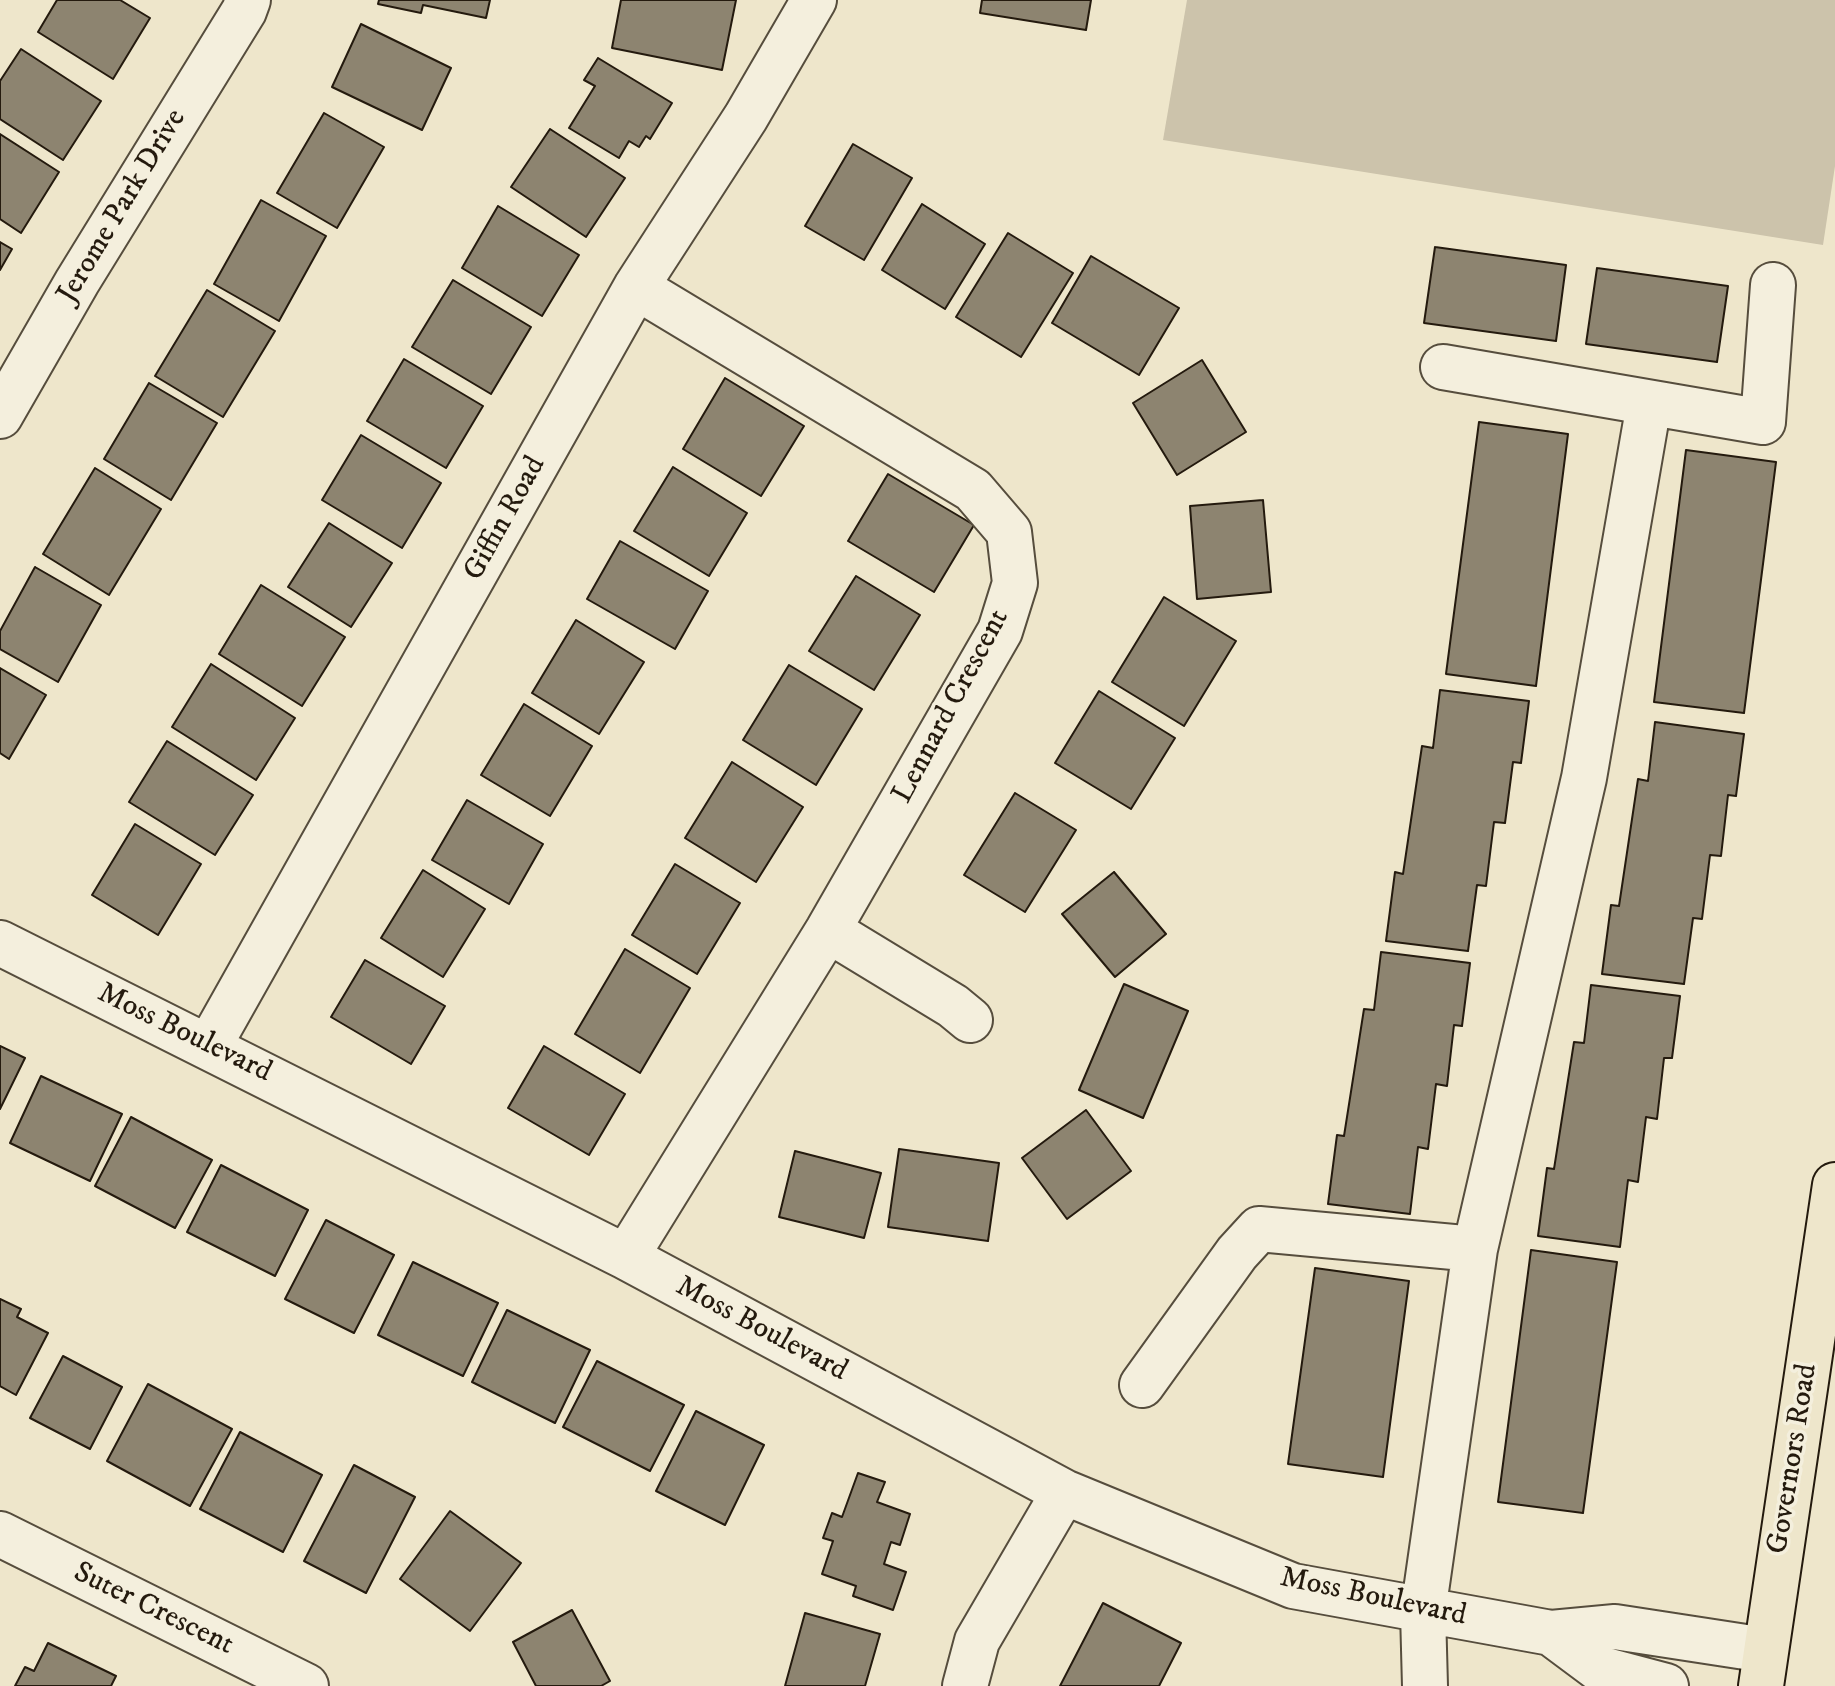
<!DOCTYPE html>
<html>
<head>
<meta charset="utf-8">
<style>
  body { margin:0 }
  canvas { display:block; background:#eee6cb }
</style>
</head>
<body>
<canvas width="1835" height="1686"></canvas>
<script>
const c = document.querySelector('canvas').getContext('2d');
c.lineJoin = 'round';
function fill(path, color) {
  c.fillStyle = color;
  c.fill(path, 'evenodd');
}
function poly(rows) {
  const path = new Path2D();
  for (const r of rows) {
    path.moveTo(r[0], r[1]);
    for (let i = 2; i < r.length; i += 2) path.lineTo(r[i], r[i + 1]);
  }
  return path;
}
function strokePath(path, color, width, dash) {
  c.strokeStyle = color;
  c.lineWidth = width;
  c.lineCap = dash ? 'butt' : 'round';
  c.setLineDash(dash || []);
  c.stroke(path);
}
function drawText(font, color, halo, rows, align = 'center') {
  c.font = font + ' "IM FELL DW Pica",serif';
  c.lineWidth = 7;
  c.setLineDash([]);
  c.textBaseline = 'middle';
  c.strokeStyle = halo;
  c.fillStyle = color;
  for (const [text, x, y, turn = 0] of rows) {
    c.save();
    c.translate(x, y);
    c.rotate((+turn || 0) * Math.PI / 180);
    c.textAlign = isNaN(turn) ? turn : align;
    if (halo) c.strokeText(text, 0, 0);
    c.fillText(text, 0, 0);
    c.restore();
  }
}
fill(poly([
  [1187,0,1835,0,1835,166,1823,245,1163,140]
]), '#ccc3ab');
const building = poly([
  [57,0,120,0,150,18,113,79,38,32,57,0],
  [379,0,490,0,486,18,423,5,421,13,378,4,379,0],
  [621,0,736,0,722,70,612,48,621,0],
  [982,0,1091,0,1086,30,980,13,982,0],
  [361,24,451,68,422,130,332,87,361,24],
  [21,49,101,101,63,160,0,119,0,81,21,49],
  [598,58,672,103,650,139,646,136,639,147,629,141,619,158,569,128,595,86,584,80,598,58],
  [324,113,384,147,337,228,277,193,324,113],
  [550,129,625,178,586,237,511,187,550,129],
  [0,134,59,172,21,233,0,219,0,134],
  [853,144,912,178,864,260,805,226,853,144],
  [261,200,326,236,279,321,214,284,261,200],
  [922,204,985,244,945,309,882,270,922,204],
  [498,206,579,255,542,316,462,268,498,206],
  [1008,233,1073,273,1021,357,956,317,1008,233],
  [0,242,12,249,0,270,0,242],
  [1435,247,1566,265,1556,341,1424,323,1435,247],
  [1091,256,1179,308,1139,375,1052,323,1091,256],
  [1597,268,1728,286,1717,362,1586,344,1597,268],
  [453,280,531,327,491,394,412,347,453,280],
  [207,290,275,331,223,417,155,376,207,290],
  [404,359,483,406,446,468,367,421,404,359],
  [1202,360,1246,432,1177,475,1133,403,1202,360],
  [725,378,804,426,761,496,683,449,725,378],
  [149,383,217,423,171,500,104,459,149,383],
  [1479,422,1568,434,1536,686,1446,674,1479,422],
  [361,435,441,483,402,548,322,500,361,435],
  [1686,450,1776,462,1744,713,1654,702,1686,450],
  [673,467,747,513,709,576,634,531,673,467],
  [95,468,161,509,109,595,43,554,95,468],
  [888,474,974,525,934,592,848,541,888,474],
  [1263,500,1271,592,1197,599,1190,506,1263,500],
  [329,523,392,563,351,627,288,587,329,523],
  [620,541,708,591,675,649,587,599,620,541],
  [35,567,101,605,58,682,0,649,0,631,35,567],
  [856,576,920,615,874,690,809,651,856,576],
  [261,585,345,637,302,706,219,654,261,585],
  [1164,597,1236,641,1184,726,1112,682,1164,597],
  [576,620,644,662,599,734,532,693,576,620],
  [211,664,295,718,256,780,172,727,211,664],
  [789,665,862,709,816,785,743,740,789,665],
  [0,668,46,695,9,759,0,753,0,668],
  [1440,690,1529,701,1521,763,1513,762,1505,823,1494,822,1486,886,1477,885,1468,951,1386,941,1395,872,1403,874,1422,746,1433,748,1440,690],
  [1099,691,1175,738,1131,809,1055,763,1099,691],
  [524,704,592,746,550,816,481,775,524,704],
  [1655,722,1744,734,1736,796,1728,795,1721,856,1710,855,1702,919,1693,918,1684,984,1602,974,1611,905,1619,906,1638,779,1648,781,1655,722],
  [167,741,253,795,215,855,129,802,167,741],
  [732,762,803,807,756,882,685,838,732,762],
  [1015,793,1076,830,1025,912,964,875,1015,793],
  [467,800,543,844,509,904,432,860,467,800],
  [135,824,201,864,158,935,92,895,135,824],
  [675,864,740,903,697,974,632,935,675,864],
  [423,870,485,909,443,977,381,938,423,870],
  [1114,872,1166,934,1115,977,1062,914,1114,872],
  [625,949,690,988,640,1073,575,1034,625,949],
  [1381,952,1470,963,1462,1026,1454,1025,1447,1086,1436,1084,1428,1149,1418,1147,1410,1214,1328,1204,1337,1135,1344,1136,1364,1009,1374,1010,1381,952],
  [365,960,445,1006,411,1064,331,1017,365,960],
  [1124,984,1188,1011,1143,1118,1079,1090,1124,984],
  [1591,985,1680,996,1672,1058,1664,1058,1657,1119,1646,1117,1638,1182,1628,1180,1620,1247,1538,1236,1547,1168,1554,1169,1574,1042,1584,1043,1591,985],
  [0,1046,25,1058,0,1109,0,1046],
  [544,1046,625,1094,589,1155,508,1108,544,1046],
  [41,1076,122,1114,90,1181,10,1143,41,1076],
  [1086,1110,1131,1171,1067,1219,1022,1158,1086,1110],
  [131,1117,212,1160,175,1228,95,1186,131,1117],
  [899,1149,999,1163,988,1241,888,1227,899,1149],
  [795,1151,881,1173,864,1238,779,1217,795,1151],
  [221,1165,308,1210,275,1276,187,1232,221,1165],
  [326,1220,394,1255,354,1333,285,1299,326,1220],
  [1531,1250,1617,1262,1583,1513,1498,1502,1531,1250],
  [413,1262,498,1303,463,1376,378,1335,413,1262],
  [1315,1268,1409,1281,1383,1477,1288,1464,1315,1268],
  [0,1299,21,1309,17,1317,48,1333,16,1395,0,1386,0,1299],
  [507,1310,590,1350,555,1423,472,1382,507,1310],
  [63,1356,122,1387,90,1449,30,1418,63,1356],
  [597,1361,684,1405,650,1471,563,1427,597,1361],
  [148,1384,232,1429,190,1506,107,1461,148,1384],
  [696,1411,764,1445,725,1525,656,1491,696,1411],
  [240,1432,322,1475,283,1552,200,1509,240,1432],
  [354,1465,415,1497,366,1593,304,1561,354,1465],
  [858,1473,885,1482,877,1502,910,1514,900,1545,891,1542,884,1564,906,1572,893,1610,853,1596,856,1586,822,1574,833,1541,823,1538,832,1513,842,1517,858,1473],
  [450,1511,521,1563,470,1631,400,1579,450,1511],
  [1103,1603,1181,1643,1159,1686,1060,1686,1103,1603],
  [572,1610,610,1681,601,1686,536,1686,513,1642,572,1610],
  [805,1613,880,1634,865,1686,785,1686,805,1613],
  [48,1643,116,1676,111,1686,15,1686,25,1667,34,1671,48,1643]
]);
fill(building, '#8d8470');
strokePath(building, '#241a0e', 2);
const minor = poly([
  [1443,367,1763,422,1773,285],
  [0,416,77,282,244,11,248,0],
  [828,930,953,1006,970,1020],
  [0,943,626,1257,1064,1492,1293,1586,1551,1633,1615,1627,1765,1650],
  [209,1046,636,287,746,117,814,0],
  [626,1257,828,930,1000,631,1015,583,1009,532,973,490,636,287],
  [1142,1385,1237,1253,1259,1229,1475,1249],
  [0,1534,306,1686],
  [1551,1633,1598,1668,1666,1686],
  [965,1686,977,1641,1064,1492],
  [1425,1686,1423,1612,1475,1249,1584,778,1649,404]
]);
const major = poly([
  [1761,1686,1835,1185]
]);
strokePath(minor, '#564d3d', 48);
strokePath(major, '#241a0e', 48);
strokePath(minor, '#f4efdd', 44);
strokePath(major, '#eee6cb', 44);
drawText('30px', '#241a0e', '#f4efdd', [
  ["Jerome Park Drive",123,207,-59],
  ["Giffin Road",506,519,-61],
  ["Lennard Crescent",952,707,-62],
  ["Moss Boulevard",184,1034,26],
  ["Moss Boulevard",761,1330,28],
  ["Governors Road",1794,1459,-81],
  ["Moss Boulevard",1373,1598,12],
  ["Suter Crescent",153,1610,26]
]);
</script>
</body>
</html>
